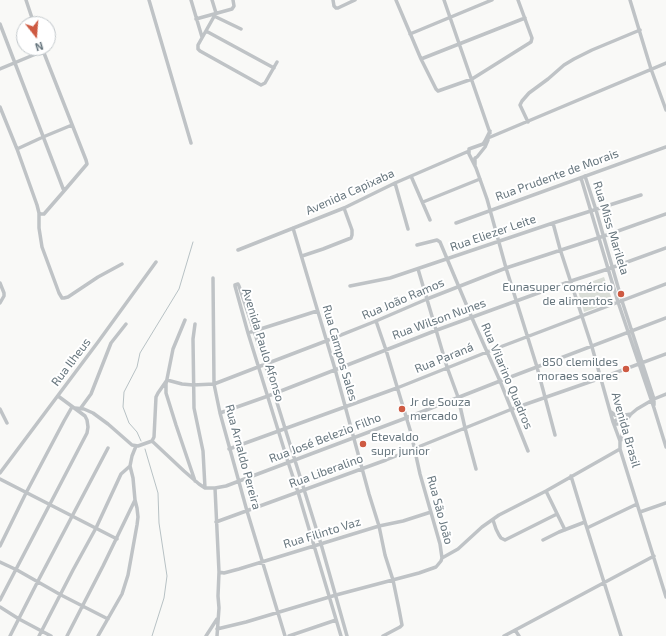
<!DOCTYPE html>
<html>
<head>
<meta charset="utf-8">
<style>
  body { margin:0 }
  #map { position:relative; width:666px; height:636px; overflow:hidden; background:#f9f9f7; font-family:"Exo 2",sans-serif }
  canvas { display:block }
  .north { position:absolute; left:16px; top:16px; width:40px; height:40px; box-sizing:border-box; background:#fff; border:1px solid #c2c8cb; border-radius:50%; rotate:163deg; font-size:11px; font-weight:700; line-height:16px; text-align:center; color:#67767e }
  .north::after { content:''; display:block; margin:auto; width:14px; height:18px; background:#ce5a42; clip-path:polygon(50% 0,100% 100%,50% 72%,0 100%) }
</style>
</head>
<body>
<div id="map">
<canvas width="666" height="636"></canvas>
<div class="north">N</div>
</div>
<script>
const c = document.querySelector('canvas').getContext('2d');
c.lineJoin = 'round';
function fill(path, color) {
  c.fillStyle = color;
  c.fill(path, 'evenodd');
}
function poly(rows) {
  const path = new Path2D();
  for (const r of rows) {
    path.moveTo(r[0], r[1]);
    for (let i = 2; i < r.length; i += 2) path.lineTo(r[i], r[i + 1]);
  }
  return path;
}
function strokePath(path, color, width, dash) {
  c.strokeStyle = color;
  c.lineWidth = width;
  c.lineCap = dash ? 'butt' : 'round';
  c.setLineDash(dash || []);
  c.stroke(path);
}
function drawText(font, color, halo, rows, align = 'center') {
  c.font = font + ' "Exo 2",sans-serif';
  c.lineWidth = 4;
  c.setLineDash([]);
  c.textBaseline = 'middle';
  c.strokeStyle = halo;
  c.fillStyle = color;
  for (const [text, x, y, turn = 0] of rows) {
    c.save();
    c.translate(x, y);
    c.rotate((+turn || 0) * Math.PI / 180);
    c.textAlign = isNaN(turn) ? turn : align;
    if (halo) c.strokeText(text, 0, 0);
    c.fillText(text, 0, 0);
    c.restore();
  }
}
fill(poly([
  [604,277,613,302,584,312,577,287]
]), '#d9ddd7');
strokePath(poly([
  [141,441,137,432,129,423,123,407,124,392,137,367,140,353,179,289,193,242],
  [145,449,158,493,159,523,167,576,164,598,152,636]
]), '#b7c1c4', 1);
strokePath(poly([
  [26,0,34,24],
  [149,0,191,143],
  [191,0,202,37],
  [212,0,216,13,198,45,198,49,200,51,261,85,265,83,277,62],
  [333,0,334,6,336,8,338,8,355,0],
  [396,0,421,59,436,89,438,91,472,79,531,42,532,38,518,0],
  [444,0,490,133],
  [630,0,651,69,666,110],
  [214,16,241,29],
  [196,19,232,9,234,6,233,0],
  [0,24,64,191,44,214,41,214,39,213],
  [206,31,274,68],
  [410,34,492,0],
  [42,48,86,160,87,164,64,191],
  [421,59,525,18],
  [0,69,43,51],
  [0,107,17,149,37,205,39,213,39,228,42,247,59,293,62,298,64,298,68,297,98,277,122,264],
  [528,122,520,105,522,101,529,93,548,79,564,65,574,59,592,50,640,30],
  [490,131,485,141,483,144,469,149,469,154,476,168,487,199,506,268,537,367,555,435],
  [488,138,666,63],
  [17,149,43,137,72,125],
  [475,165,475,158,477,157,485,147,488,140],
  [411,176,430,220],
  [585,176,596,210,622,301,654,399,654,405],
  [581,178,618,302,654,408,666,447],
  [395,183,408,229],
  [423,202,480,179],
  [456,223,666,147],
  [553,223,560,249,592,347,613,422,620,441,620,449,666,597],
  [293,228,335,369,369,494,379,526,385,555,393,580,399,609,402,625,400,627,383,636],
  [417,245,437,240,440,242,472,318,500,381,528,451],
  [238,250,344,208,395,183,469,151],
  [302,256,323,249,351,238,352,235,352,230,344,208],
  [418,269,447,367,458,397,465,428,476,469],
  [213,278,214,384,220,413,247,511,285,636],
  [0,283,4,293,4,296,0,303],
  [235,285,238,284,239,286,265,364,321,544,347,636],
  [235,285,235,286,248,333,288,462,298,492,341,636],
  [350,286,390,278,553,223,641,195],
  [185,320,173,349,166,384,166,393,176,425,195,481],
  [195,324,193,339,194,408,203,451,205,488,215,488],
  [251,332,317,311],
  [75,408,84,409,93,413,108,424,132,445,138,446,152,441,154,437,156,397,158,393,167,380,182,384,193,385,214,384,258,367,326,341,376,321,427,299,506,268,604,236,666,214],
  [0,409,7,423],
  [80,409,91,394,111,343,126,324],
  [611,412,615,415,622,417],
  [220,413,268,396,437,330,571,281,608,269,666,248],
  [613,422,625,415,631,414],
  [614,424,621,424,625,422,631,414,637,409,654,399,666,394],
  [621,440,625,422],
  [152,441,184,471,199,484,205,488],
  [229,449,397,388,487,352,666,284],
  [0,473,98,342,156,262],
  [571,476,585,522,621,636],
  [0,479,117,539],
  [546,491,565,530],
  [640,512,666,503],
  [493,520,496,529,499,535,501,538,505,540,557,514],
  [216,522,386,460,512,409,601,378,666,354],
  [587,528,637,504],
  [543,540,559,532,585,522],
  [0,546,26,493,64,421,72,407],
  [442,558,458,549,482,527,499,515,546,491,620,449],
  [0,562,17,570,61,595,108,619],
  [219,572,224,573,239,569,379,526,403,521,431,512],
  [0,600,87,433,88,427,87,420,85,416,58,396],
  [0,607,19,619,51,636],
  [217,629,246,622,336,595,419,573,436,567,441,561,442,558,440,544,420,474,411,433,386,350,376,321],
  [515,630,519,636],
  [10,636,38,581,108,448],
  [39,636,73,570,96,528,121,474,130,466],
  [67,636,103,566,135,500],
  [98,636,122,594,128,575,137,525,138,517,137,508,135,500,133,478,130,466,132,456,136,446],
  [206,636,217,619],
  [217,636,219,608,218,596,219,572,215,488,226,486,406,418,500,381,666,318],
  [289,636,336,620],
  [504,636,654,556]
]), '#bfc3c6', 3.5);
for (const [x, y, r, color] of [
  [621,294,4,"#ce5a42"],
  [626,369,4,"#ce5a42"],
  [402,409,4,"#ce5a42"],
  [363,444,4,"#ce5a42"]
]) {
  const dot = new Path2D();
  dot.arc(x, y, r, 0, 2 * Math.PI);
  c.fillStyle = color;
  c.fill(dot);
  strokePath(dot, '#fff', 1.5);
}
drawText('12px', '#67767e', '#fff', [
  ["Rua Prudente de Morais",557,175,-20],
  ["Avenida Capixaba",350,192,-24],
  ["Rua Miss Marilela",611,228,73],
  ["Rua Eliezer Leite",493,233,-19],
  ["Rua João Ramos",403,299,-23],
  ["Rua Wilson Nunes",439,319,-20],
  ["Avenida Paulo Afonso",263,345,73],
  ["Rua Campos Sales",340,353,74],
  ["Rua Paraná",444,358,-22],
  ["Rua Ilheus",71,362,-53],
  ["Rua Vilarino Quadros",507,376,67],
  ["Avenida Brasil",626,430,74],
  ["Rua José Belezio Filho",325,438,-21],
  ["Rua Arnaldo Pereira",243,457,75],
  ["Rua Liberalino",326,471,-20],
  ["Rua São João",440,510,75],
  ["Rua Filinto Vaz",322,533,-17]
]);
drawText('12px', '#67767e', '#fff', [
  ["Eunasuper comércio",613,287],
  ["de alimentos",613,301],
  ["850 clemildes",618,362],
  ["moraes soares",618,376],
  ["Jr de Souza",410,402,"left"],
  ["mercado",410,416,"left"],
  ["Etevaldo",371,437,"left"],
  ["supr junior",371,451,"left"]
], 'right');
</script>
</body>
</html>
